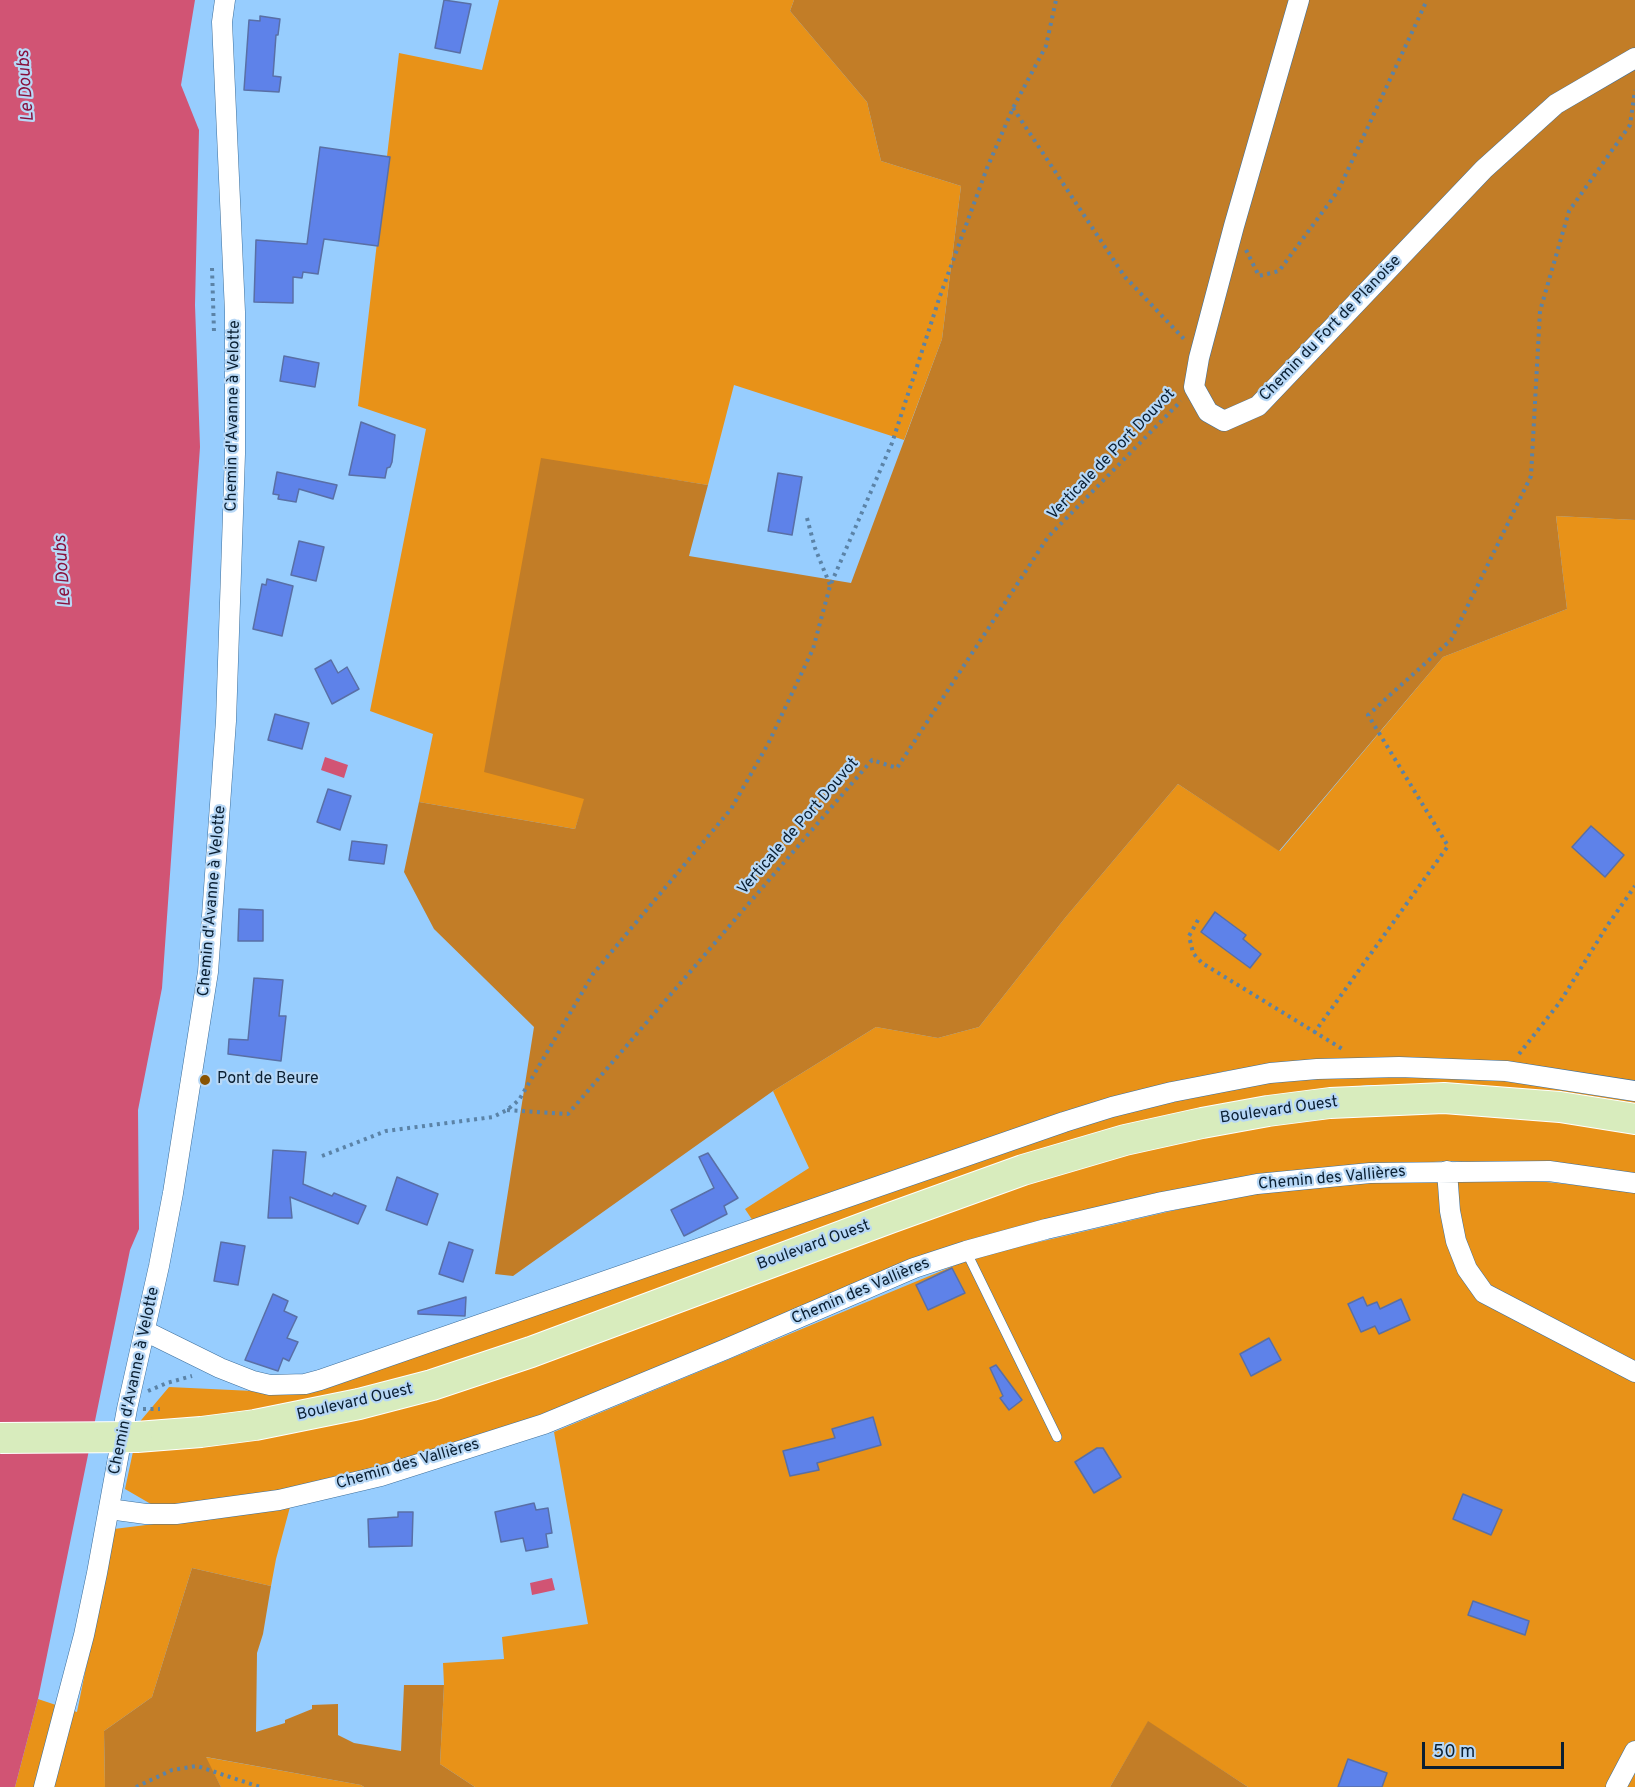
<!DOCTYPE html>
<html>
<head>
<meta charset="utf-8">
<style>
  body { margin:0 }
  #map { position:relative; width:1635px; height:1787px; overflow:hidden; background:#97cdfe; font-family:Overpass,sans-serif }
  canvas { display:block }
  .scale { position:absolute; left:1422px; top:1742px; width:142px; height:27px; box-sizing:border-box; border:3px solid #0a1f32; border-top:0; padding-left:8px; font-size:18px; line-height:21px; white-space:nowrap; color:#0a1f32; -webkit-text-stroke:4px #b8d8f6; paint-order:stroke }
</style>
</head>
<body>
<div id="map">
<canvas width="1635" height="1787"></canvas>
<div class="scale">50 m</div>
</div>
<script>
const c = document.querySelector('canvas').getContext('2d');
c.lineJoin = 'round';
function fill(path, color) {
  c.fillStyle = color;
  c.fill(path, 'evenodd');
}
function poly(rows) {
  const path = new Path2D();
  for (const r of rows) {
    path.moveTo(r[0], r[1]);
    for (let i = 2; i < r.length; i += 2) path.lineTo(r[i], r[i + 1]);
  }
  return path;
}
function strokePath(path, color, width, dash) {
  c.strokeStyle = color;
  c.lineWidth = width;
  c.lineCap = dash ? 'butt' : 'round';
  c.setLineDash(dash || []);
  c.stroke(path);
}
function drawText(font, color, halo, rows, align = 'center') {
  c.font = font + ' Overpass,sans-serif';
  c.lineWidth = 4.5;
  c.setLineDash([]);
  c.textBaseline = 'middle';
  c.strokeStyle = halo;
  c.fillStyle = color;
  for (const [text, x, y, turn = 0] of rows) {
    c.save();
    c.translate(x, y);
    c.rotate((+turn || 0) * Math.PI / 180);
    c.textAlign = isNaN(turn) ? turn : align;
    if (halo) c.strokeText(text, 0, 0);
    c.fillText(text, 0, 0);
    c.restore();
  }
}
fill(poly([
  [499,0,794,0,790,11,867,102,881,161,961,186,942,339,904,440,734,385,708,485,541,459,585,799,575,829,419,802,433,734,370,711,426,429,358,406,399,53,482,70],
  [1556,516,1635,520,1635,1083,1369,1059,1226,1071,1053,1116,753,1221,745,1209,809,1168,773,1091,876,1027,938,1038,979,1027,1065,918,1178,784,1280,851,1443,657,1567,609],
  [1402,1074,1538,1081,1635,1097,1635,1105,1456,1085,1368,1085,1231,1103,507,1348,406,1380,267,1412,137,1425,169,1387,295,1393,1126,1109,1266,1080],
  [1492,1113,1596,1125,1635,1133,1635,1175,1581,1167,1448,1161,1312,1170,962,1243,546,1414,354,1476,213,1503,156,1507,125,1489,134,1447,257,1437,1017,1186,1126,1154,1238,1129,1366,1114],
  [1497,1177,1635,1191,1635,1787,1248,1787,1148,1722,1110,1787,475,1787,440,1764,444,1685,443,1663,504,1659,502,1637,588,1624,554,1432,975,1257,1231,1197,1344,1183],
  [290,1507,276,1559,271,1586,192,1568,152,1697,104,1731,105,1787,15,1787,38,1699,77,1712,114,1529],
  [205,1757,361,1785,364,1787,221,1787]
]), '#e89218');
fill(poly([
  [794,0,1635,0,1635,520,1556,516,1567,609,1443,657,1279,851,1178,784,1065,918,979,1027,938,1038,876,1027,773,1091,513,1276,495,1274,534,1027,434,929,404,872,419,802,575,829,584,799,484,772,541,458,708,485,689,556,851,583,942,339,961,186,881,161,867,102,790,11],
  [192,1568,271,1586,263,1634,257,1653,256,1732,285,1723,285,1720,312,1709,312,1705,338,1704,338,1735,354,1743,401,1751,404,1685,444,1685,440,1764,475,1787,364,1787,361,1785,206,1757,221,1787,105,1787,104,1731,152,1697],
  [1148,1721,1248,1787,1110,1787]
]), '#c27d27');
fill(poly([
  [0,0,195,0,181,85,199,130,195,305,200,447,162,988,138,1110,139,1229,130,1250,38,1699,15,1787,0,1787],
  [325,757,348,765,344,778,321,770],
  [552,1578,555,1590,532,1595,530,1583]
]), '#d15474');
const building = poly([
  [444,0,471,4,460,53,435,48,444,0],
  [260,16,280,19,278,35,276,35,273,76,281,77,279,92,244,90,249,20,260,21,260,16],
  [320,147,390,157,378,246,324,239,318,274,303,272,302,278,293,277,293,303,254,302,256,240,307,244,320,147],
  [284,356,319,363,315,387,280,381,284,356],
  [361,422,395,435,392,462,390,467,387,468,385,478,349,475,361,422],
  [277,472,337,485,333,499,299,489,296,502,278,499,279,495,273,494,277,472],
  [778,473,802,477,792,535,768,531,778,473],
  [299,541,324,547,316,581,291,575,299,541],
  [267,579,293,586,282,636,253,629,262,584,266,585,267,579],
  [331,660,338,673,347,667,359,689,332,704,315,669,331,660],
  [275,714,309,723,302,749,268,740,275,714],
  [328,789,351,796,340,830,317,822,328,789],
  [1591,826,1624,855,1605,877,1572,847,1591,826],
  [352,841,387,845,384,864,349,860,352,841],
  [239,909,263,910,263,941,238,941,239,909],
  [1215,912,1246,935,1243,939,1261,954,1250,968,1201,932,1215,912],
  [254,978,283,980,279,1016,286,1016,281,1061,228,1054,229,1039,248,1040,254,978],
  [273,1150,306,1152,303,1184,332,1196,334,1193,366,1206,358,1224,290,1197,292,1218,268,1218,273,1150],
  [708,1153,738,1198,724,1206,727,1214,684,1236,671,1210,714,1188,699,1157,708,1153],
  [397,1177,438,1194,427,1225,386,1210,397,1177],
  [221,1242,245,1246,238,1285,214,1281,221,1242],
  [449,1242,473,1250,463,1282,439,1274,449,1242],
  [952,1268,965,1293,928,1310,916,1285,952,1268],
  [273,1294,288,1301,284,1311,297,1317,287,1338,298,1342,289,1361,283,1358,278,1371,245,1360,273,1294],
  [466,1297,465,1316,418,1314,418,1311,466,1297],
  [1363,1297,1367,1306,1377,1302,1380,1309,1401,1299,1410,1320,1379,1334,1375,1326,1361,1332,1348,1304,1363,1297],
  [1269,1338,1281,1360,1251,1376,1240,1354,1269,1338],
  [996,1365,1022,1400,1009,1410,1000,1398,1003,1396,990,1368,996,1365],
  [873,1417,881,1445,817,1463,819,1470,790,1476,783,1451,835,1438,832,1429,873,1417],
  [1097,1448,1103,1448,1121,1477,1094,1493,1075,1462,1097,1448],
  [1463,1494,1502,1510,1491,1535,1453,1519,1463,1494],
  [534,1503,536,1510,548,1508,552,1533,546,1534,548,1547,526,1551,523,1538,501,1542,495,1512,534,1503],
  [398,1512,413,1512,412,1546,369,1547,368,1519,398,1517,398,1512],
  [1473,1601,1529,1621,1525,1635,1468,1615,1473,1601],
  [1348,1759,1387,1773,1382,1787,1338,1787,1348,1759]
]);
fill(building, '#5e82e9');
strokePath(building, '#596fa5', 1.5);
const lane = poly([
  [966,1251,1057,1437]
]);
const street = poly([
  [1299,0,1234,226,1199,358,1194,387,1208,412,1224,421,1258,406,1484,169,1556,104,1635,58],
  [1447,1171,1450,1211,1456,1241,1467,1269,1484,1293,1635,1372],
  [145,1331,220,1368,253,1381,270,1385,305,1384,320,1380,1064,1122,1112,1107,1172,1092,1270,1073,1317,1069,1399,1067,1506,1071,1635,1091],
  [109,1509,146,1514,176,1514,279,1500,381,1476,544,1424,726,1349,914,1268,966,1251,1046,1229,1162,1202,1257,1184,1370,1173,1549,1171,1635,1183],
  [44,1787,84,1635,97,1573,127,1409,159,1266,173,1193,208,972,226,721,235,454,235,312,222,22,225,0],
  [1616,1787,1635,1751]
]);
const primary = poly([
  [137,1437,201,1432,255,1425,359,1404,432,1385,531,1352,890,1218,1023,1170,1125,1140,1202,1123,1268,1111,1330,1103,1444,1098,1560,1107,1635,1119]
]);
strokePath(lane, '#3d6f9c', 10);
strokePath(street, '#3d6f9c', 21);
strokePath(primary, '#fff', 32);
strokePath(poly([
  [1013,108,1125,277,1186,341],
  [1246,250,1259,276,1279,271,1338,191,1427,0],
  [212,268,214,332],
  [807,518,815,548,830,585],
  [1198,920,1189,936,1193,953,1202,963,1344,1050],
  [1314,1033,1448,846,1368,715,1451,640,1531,476,1540,311,1569,211,1630,125,1635,90],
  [1519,1054,1560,1002,1607,926,1635,886],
  [507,1110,568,1114,872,760,897,768,1048,537,1181,401],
  [322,1156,386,1131,493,1117,507,1110,519,1100,593,974,731,809,768,744,813,649,830,586,892,443,940,296,987,168,1013,108,1046,46,1056,0],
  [148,1391,167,1383,192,1376],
  [143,1409,160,1409],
  [136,1787,172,1770,197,1766,260,1787]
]), '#5b83a7', 4, [3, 4.5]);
strokePath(lane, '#fff', 9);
strokePath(street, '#fff', 20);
strokePath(primary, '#d8ecbd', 30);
const primaryBridge = poly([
  [0,1438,137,1437]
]);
strokePath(primaryBridge, '#fff', 32, []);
strokePath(primaryBridge, '#d8ecbd', 30);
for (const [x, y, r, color] of [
  [205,1080,6,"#895301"]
]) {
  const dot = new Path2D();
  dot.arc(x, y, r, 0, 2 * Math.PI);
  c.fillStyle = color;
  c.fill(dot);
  strokePath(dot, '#b8d8f6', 2);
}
drawText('16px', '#0a1f32', '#b8d8f6', [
  ["Chemin du Fort de Planoise",1331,329,-46],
  ["Chemin d'Avanne à Velotte",234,416,-89],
  ["Verticale de Port Douvot",1112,455,-46],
  ["Verticale de Port Douvot",799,827,-49],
  ["Chemin d'Avanne à Velotte",213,901,-85],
  ["Boulevard Ouest",1279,1111,-8],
  ["Chemin des Vallières",1332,1179,-5],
  ["Boulevard Ouest",814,1246,-20],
  ["Chemin des Vallières",861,1292,-23],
  ["Chemin d'Avanne à Velotte",135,1381,-78],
  ["Boulevard Ouest",355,1403,-13],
  ["Chemin des Vallières",408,1465,-16]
]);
drawText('16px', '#0a1f32', '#b8d8f6', [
  ["Pont de Beure",217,1080]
], 'left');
drawText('italic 18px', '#88113c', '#b8d8f6', [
  ["Le Doubs",27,86,-94],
  ["Le Doubs",64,571,-94]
]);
</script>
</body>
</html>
